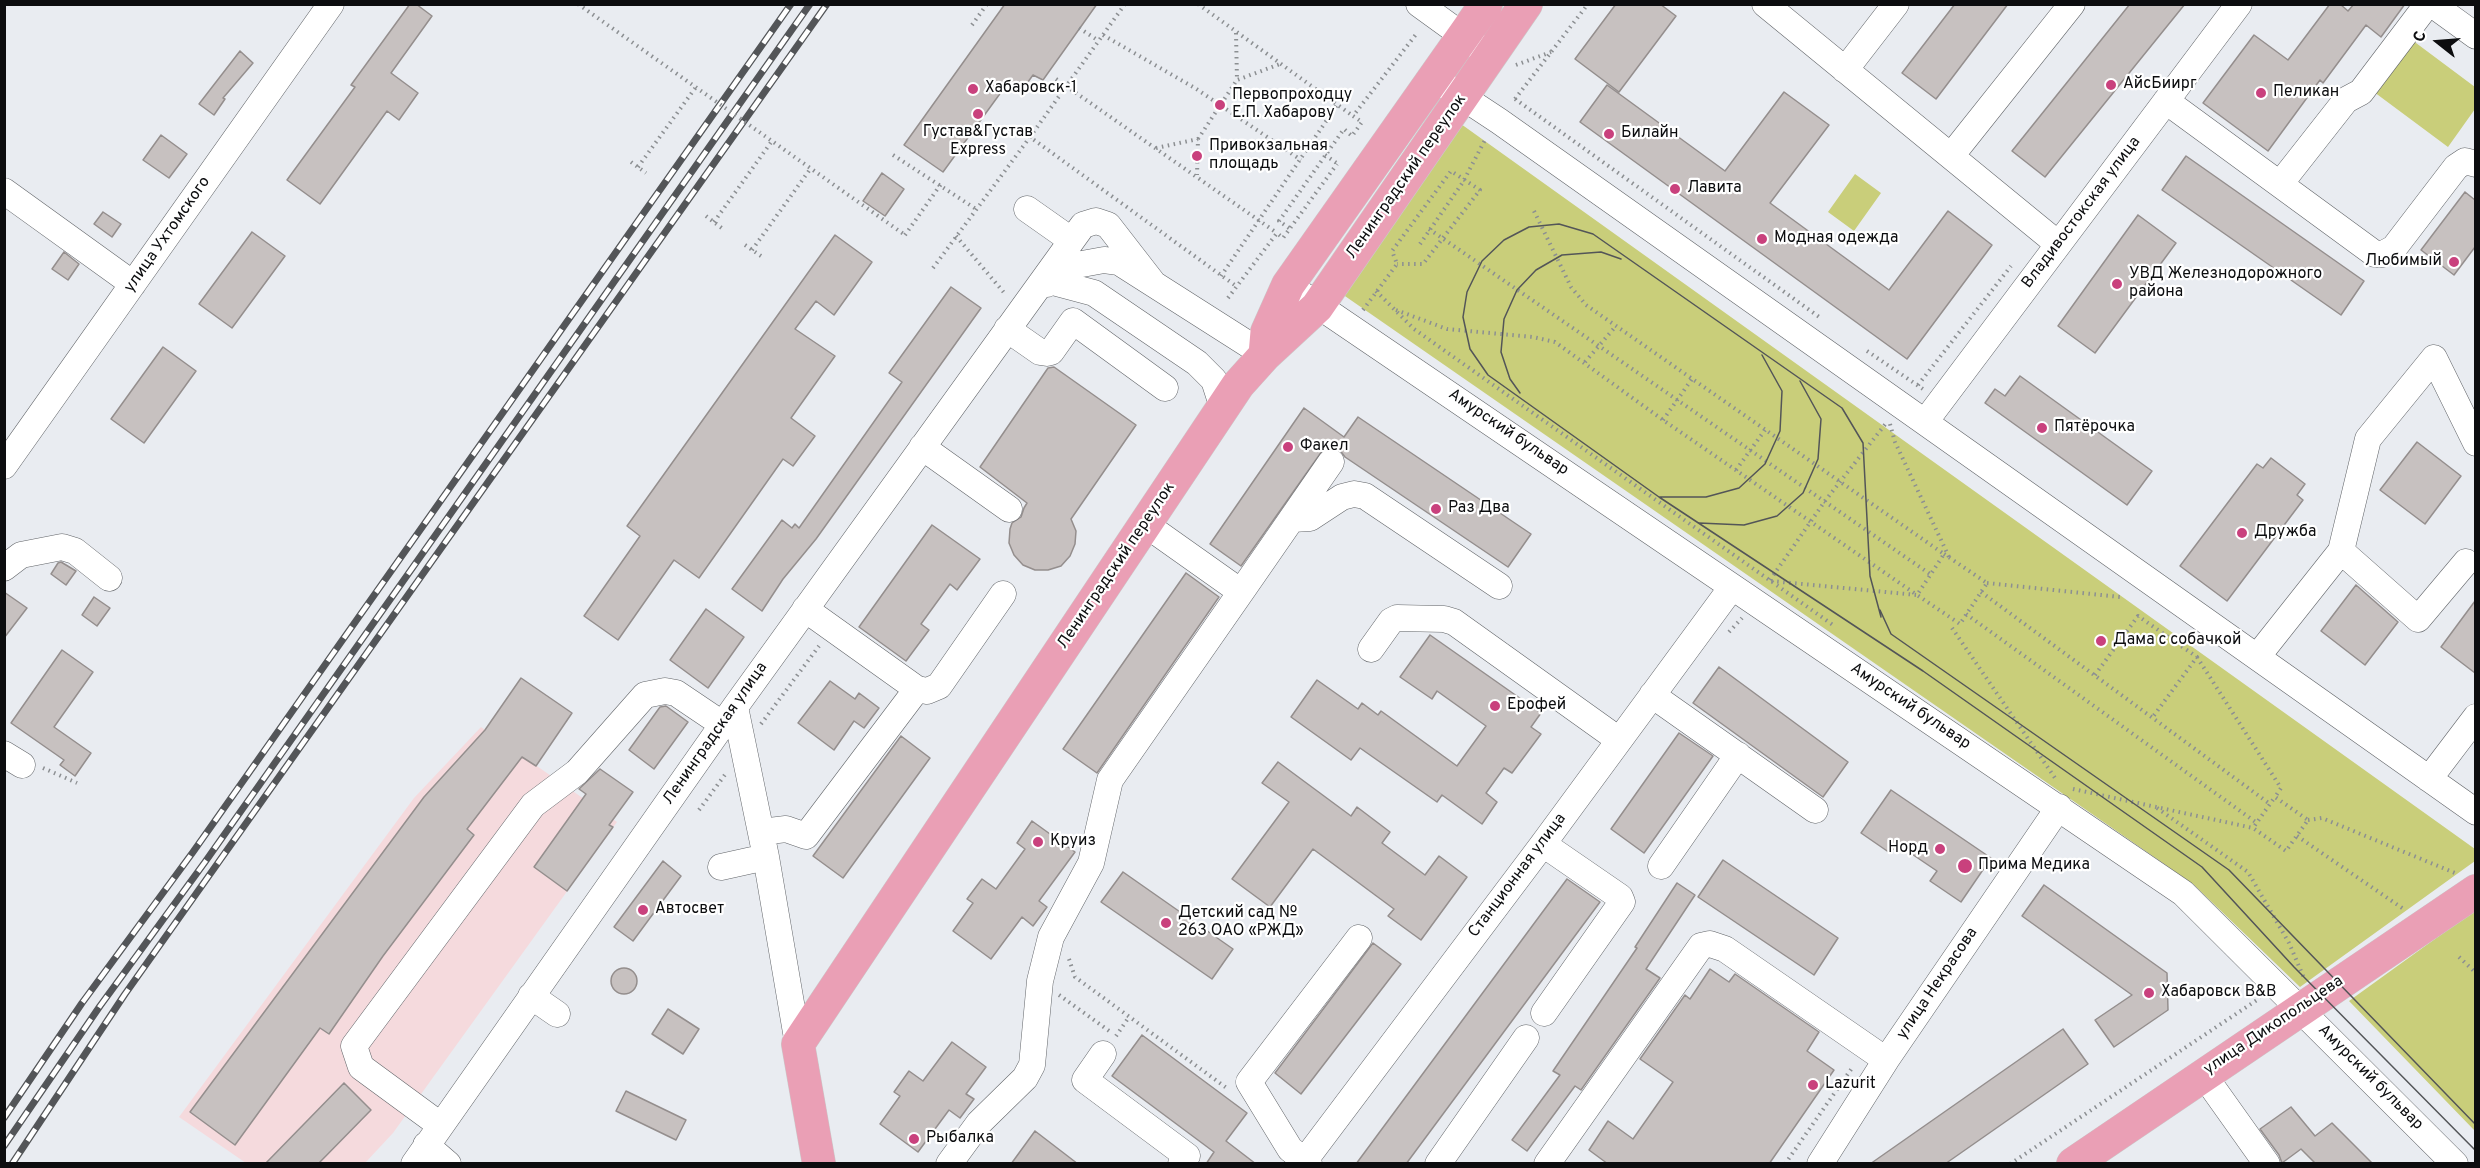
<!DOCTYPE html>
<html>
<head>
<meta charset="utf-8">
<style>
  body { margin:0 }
  #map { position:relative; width:2480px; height:1168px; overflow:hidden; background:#e9ecf1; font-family:Overpass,sans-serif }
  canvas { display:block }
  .frame { position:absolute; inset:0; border:6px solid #0c0d0f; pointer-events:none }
  .north { position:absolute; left:2408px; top:12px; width:60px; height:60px; -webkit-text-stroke:4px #fff; paint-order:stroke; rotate:287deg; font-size:16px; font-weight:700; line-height:24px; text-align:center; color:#0c0d0f }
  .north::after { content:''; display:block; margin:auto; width:21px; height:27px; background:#0c0d0f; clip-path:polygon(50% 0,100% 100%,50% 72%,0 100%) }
</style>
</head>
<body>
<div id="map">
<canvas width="2480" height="1168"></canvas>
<div class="frame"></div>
<div class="north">С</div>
</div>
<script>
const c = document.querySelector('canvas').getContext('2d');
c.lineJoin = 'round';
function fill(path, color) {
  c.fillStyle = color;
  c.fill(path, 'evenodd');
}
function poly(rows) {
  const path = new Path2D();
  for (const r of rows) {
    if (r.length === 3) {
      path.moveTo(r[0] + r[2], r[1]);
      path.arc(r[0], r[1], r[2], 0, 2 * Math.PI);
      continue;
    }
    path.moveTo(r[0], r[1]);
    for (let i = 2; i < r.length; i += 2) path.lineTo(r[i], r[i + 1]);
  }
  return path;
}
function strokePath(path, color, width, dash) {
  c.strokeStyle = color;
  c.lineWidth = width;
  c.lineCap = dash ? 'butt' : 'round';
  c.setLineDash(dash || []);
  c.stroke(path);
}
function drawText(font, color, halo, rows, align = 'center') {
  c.font = font + ' Overpass,sans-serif';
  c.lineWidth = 4.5;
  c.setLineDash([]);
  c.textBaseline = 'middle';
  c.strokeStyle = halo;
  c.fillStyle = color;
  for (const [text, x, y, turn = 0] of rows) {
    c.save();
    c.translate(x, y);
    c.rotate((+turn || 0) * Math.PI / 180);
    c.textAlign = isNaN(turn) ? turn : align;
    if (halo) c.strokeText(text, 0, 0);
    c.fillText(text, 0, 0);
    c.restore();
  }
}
fill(poly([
  [481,727,617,822,393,1133,365,1163,246,1163,179,1117,414,798]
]), '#f5dadd');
fill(poly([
  [2412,40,2475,87,2475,109,2448,147,2374,92],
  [1461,124,2475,849,2475,861,2300,987,2193,884,1342,294],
  [1855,174,1881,193,1854,231,1828,212],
  [2475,910,2475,1131,2349,1001]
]), '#c9ce7a');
const building = poly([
  [410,4,416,4,432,16,391,73,418,93,399,120,387,111,320,204,287,180,355,87,351,85,410,4],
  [1005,4,1097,4,1043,80,1033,75,1020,93,1007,84,943,172,904,145,1005,4],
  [1616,4,1660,4,1676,16,1619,92,1575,59,1616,4],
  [1955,4,2008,4,1936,99,1902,73,1955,4],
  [2130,4,2185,4,2045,177,2012,151,2130,4],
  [2330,4,2340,4,2348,11,2354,4,2405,4,2381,37,2366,25,2323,83,2320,80,2268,151,2203,103,2254,35,2288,60,2330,4],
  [240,51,253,63,223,98,225,99,214,115,199,104,240,51],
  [1607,85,1725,171,1784,92,1829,125,1770,203,1889,290,1948,211,1992,245,1907,359,1580,122,1607,85],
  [161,135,187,154,169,178,143,160,161,135],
  [2186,156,2364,281,2341,315,2162,190,2186,156],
  [882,173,904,189,885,216,863,201,882,173],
  [2465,192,2475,200,2475,247,2454,275,2421,250,2465,192],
  [103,212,121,224,112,237,94,224,103,212],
  [2138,215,2176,243,2095,353,2058,326,2138,215],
  [252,232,285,256,232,328,199,304,252,232],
  [835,235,872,262,834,315,816,301,795,329,835,356,791,418,815,436,793,466,783,459,699,578,674,560,618,640,584,616,640,536,627,526,835,235],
  [64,252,79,264,68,280,52,269,64,252],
  [951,287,981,308,816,539,783,579,762,611,732,589,782,520,792,528,795,524,799,528,902,382,889,373,951,287],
  [163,347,196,371,144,443,111,419,163,347],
  [1054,367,1136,425,1071,519,1076,531,1075,544,1070,556,1061,566,1048,570,1035,570,1023,565,1014,555,1009,543,1010,529,1012,523,1021,517,1024,508,1027,503,980,467,1048,368,1054,367],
  [2020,376,2152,471,2127,505,1985,403,1995,389,2005,396,2020,376],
  [1304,408,1344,437,1358,417,1531,534,1508,567,1345,457,1339,449,1327,444,1241,566,1210,544,1304,408],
  [2417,442,2461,476,2425,524,2380,490,2417,442],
  [2271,458,2305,484,2297,495,2303,500,2227,601,2180,566,2257,464,2263,468,2271,458],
  [932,525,980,559,957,590,950,584,921,624,929,630,906,661,859,627,932,525],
  [61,562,76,571,66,585,51,574,58,563,61,562],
  [1186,573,1219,597,1097,773,1063,749,1186,573],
  [2356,585,2398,622,2365,665,2321,631,2356,585],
  [4,592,27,608,4,638,4,592],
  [94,597,110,608,97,626,82,615,94,597],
  [2475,601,2475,673,2441,647,2475,601],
  [706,609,744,637,708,688,670,660,706,609],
  [1430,635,1541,713,1531,727,1541,734,1512,773,1504,768,1486,793,1497,802,1482,824,1442,795,1437,802,1360,748,1351,760,1291,717,1317,680,1358,709,1362,703,1378,715,1381,711,1457,766,1486,726,1437,691,1432,699,1400,677,1430,635],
  [62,650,93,672,54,727,91,753,75,776,60,765,64,760,11,723,62,650],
  [1719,667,1848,762,1823,797,1693,703,1719,667],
  [521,678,572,713,536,766,522,757,467,829,474,835,383,956,329,1034,320,1028,235,1145,190,1112,424,797,485,730,521,678],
  [830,681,855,699,859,693,879,708,864,728,854,721,834,750,798,723,830,681],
  [666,706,688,722,654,769,629,750,660,707,666,706],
  [1679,733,1713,756,1644,853,1611,829,1679,733],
  [901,736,930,758,843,878,813,856,901,736],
  [1278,762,1351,816,1357,807,1390,832,1382,843,1425,875,1439,856,1467,877,1421,940,1388,916,1394,909,1313,849,1270,907,1232,879,1289,802,1262,783,1278,762],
  [600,769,633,792,609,825,613,827,567,891,534,867,586,794,579,789,600,769],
  [1891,790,1991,858,1961,902,1930,881,1937,871,1897,844,1890,853,1861,833,1891,790],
  [1032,821,1075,852,1039,901,1047,907,1033,926,1022,917,991,959,953,931,973,903,967,899,982,879,996,889,1025,849,1017,843,1032,821],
  [1723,860,1838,938,1814,975,1698,897,1723,860],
  [663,861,681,876,633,941,614,927,663,861],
  [1123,872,1233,949,1212,979,1101,902,1123,872],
  [1567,879,1600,902,1406,1164,1356,1164,1567,879],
  [1677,883,1695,895,1646,969,1660,978,1581,1090,1575,1086,1527,1151,1512,1140,1560,1075,1553,1071,1637,948,1635,947,1677,883],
  [2044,885,2167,973,2168,1010,2114,1047,2095,1020,2132,995,2022,916,2044,885],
  [1373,943,1401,964,1301,1094,1275,1073,1373,943],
  [624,981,13],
  [1710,969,1729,982,1735,974,1819,1032,1807,1051,1834,1070,1769,1164,1608,1164,1589,1150,1608,1121,1633,1139,1673,1082,1640,1059,1685,995,1690,999,1710,969],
  [668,1009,699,1029,683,1054,652,1034,668,1009],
  [2063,1029,2088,1064,1945,1164,1870,1164,2063,1029],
  [1142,1035,1247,1113,1226,1141,1256,1164,1206,1164,1214,1152,1112,1076,1142,1035],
  [952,1042,986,1067,966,1094,974,1099,960,1118,949,1110,918,1152,880,1124,900,1096,894,1092,909,1071,923,1081,952,1042],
  [344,1083,371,1110,318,1164,265,1164,344,1083],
  [626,1091,686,1120,676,1140,616,1111,626,1091],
  [2291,1107,2315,1136,2332,1123,2373,1164,2316,1164,2301,1149,2282,1163,2279,1155,2260,1129,2291,1107],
  [1035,1131,1078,1164,1011,1164,1035,1131]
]);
fill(building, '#c7c1c0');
strokePath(building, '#948e8d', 1.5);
const minor = poly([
  [1419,4,1477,46],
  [1765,4,2058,244],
  [1845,70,1896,4],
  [1446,86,1499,121,2476,812],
  [2166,101,2375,254,2383,254,2394,248,2456,167,2465,161,2476,164],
  [1951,156,2072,4],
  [2280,184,2346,100,2361,92,2423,10,2429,6,2436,7,2476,36],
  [4,191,133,284],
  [1027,209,1071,240],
  [1049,281,1094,293,1197,363,1214,380,1223,408],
  [1047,284,1071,266,1104,260,1119,262,1265,355],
  [1288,285,2183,893,2455,1164],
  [1007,329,1040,352,1047,353,1051,352,1073,321,1165,388],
  [1925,422,2239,4],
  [922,447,1009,509],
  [4,466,331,4],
  [1292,519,1310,518,1342,497,1354,494,1365,496,1499,586],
  [2341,551,2418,619,2466,562],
  [4,568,21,555,62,547,75,551,109,578],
  [1241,592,1331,462],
  [1371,649,1391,621,1397,618,1444,619,1454,622,1619,740],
  [2257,657,2341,551,2368,439,2434,358,2476,443],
  [917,689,927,691,939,686,1003,594],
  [1652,695,1815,810],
  [735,707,766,857,798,1044],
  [4,754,22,765],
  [2429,779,2476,717],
  [761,832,786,829,806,836,917,689,805,609],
  [1543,844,1620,897,1622,902,1544,1013],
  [1661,866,1738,755],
  [721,867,766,857],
  [531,996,557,1014],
  [1103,1054,1085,1080,1187,1156,1181,1164],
  [2203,1074,2267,1164],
  [440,1125,361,1067,354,1046,533,805,577,772,645,695,665,691,676,693,722,724],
  [426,1145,448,1164],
  [414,1164,735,707,1083,225,1096,221,1108,225,1153,283],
  [949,1164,979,1123,1025,1078,1032,1065,1040,981,1051,937,1091,863,1110,780,1241,592,1145,524],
  [1302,1164,1543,844,1732,587],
  [1309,1164,1290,1149,1249,1082,1359,938],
  [1438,1164,1526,1038],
  [1547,1164,1701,946,1710,944,1725,949,1886,1060],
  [1820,1164,1886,1060,2059,807]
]);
const major = poly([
  [1265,355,1267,332,1288,285,1486,4],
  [819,1164,798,1044,1238,385,1265,355,1317,307,1526,4],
  [2073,1164,2476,891]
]);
strokePath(minor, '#616468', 27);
strokePath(major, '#cacaca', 34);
strokePath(poly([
  [1125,4,1030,137,1236,286],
  [1198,4,1353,116],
  [972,25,987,4],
  [1079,28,1099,41],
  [1236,33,1237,80,1280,64],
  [1103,35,1195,88,1301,160],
  [1516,65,1551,52],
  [1056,79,1277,233],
  [1515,99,1822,319],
  [1515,99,1588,4],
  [1198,139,1237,80],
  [1156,148,1198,139,1197,175],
  [893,155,976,209],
  [1325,155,1338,164],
  [631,162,646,173],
  [638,167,696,87],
  [1534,211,1571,287,1586,305,1944,554],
  [706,216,723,229],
  [714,222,772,141],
  [1289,228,1279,221,1344,129,1352,136,1362,122,1353,116,1417,33],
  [1429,229,1930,574],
  [905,235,941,184],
  [956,236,1006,295],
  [1420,244,1463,182,1486,138],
  [745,245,761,256],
  [752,250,811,168],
  [933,268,1030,137],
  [1221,276,1337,105],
  [1376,291,1414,329,1833,625],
  [1228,298,1277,233,1283,238,1337,164],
  [1363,310,1397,264,1392,251,1451,171,1480,190,1423,264,1397,264],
  [1396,310,1447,329,1533,337,1555,342,1663,420,1917,595,1771,581],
  [1867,351,1923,389],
  [1585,362,1616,326],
  [1918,385,2011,266],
  [1663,420,1692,379],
  [1890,424,1895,442,1949,557],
  [1736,470,1765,430],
  [1944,554,1987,583,1960,624,1917,595,1944,554],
  [1770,580,1825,501,1887,422],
  [1987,583,2120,597],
  [1981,592,2270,804],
  [1966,614,2257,823],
  [1952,628,2055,778],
  [1729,632,1742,618],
  [2197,657,2281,788,2275,797],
  [2095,675,2138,616,2197,657,2152,718],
  [761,724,819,646],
  [43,768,77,783],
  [2073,789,2253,828,2286,851,2308,820,2275,797,2253,828],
  [2157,808,2248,872,2289,943,2304,978],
  [699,810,727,772],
  [2308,820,2322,818,2455,873],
  [2297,836,2405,910],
  [2459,957,2476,973],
  [1069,959,1075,977,1228,1089],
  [1059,995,1112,1033],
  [1116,1036,1129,1017],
  [1785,1164,1852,1068],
  [2010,1164,2260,998]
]), '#8c8f92', 4, [1.5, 4.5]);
strokePath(minor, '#fff', 26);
strokePath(major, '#ea9fb5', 33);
strokePath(poly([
  [1520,393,1510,379,1501,352,1504,319,1517,290,1536,270,1562,255,1601,252,1621,259],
  [1659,497,1706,497,1739,488,1765,464,1780,431,1782,391,1762,355],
  [1699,523,1744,525,1777,516,1803,493,1818,459,1821,419,1800,381],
  [1880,610,1891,634,2229,870,2476,1125],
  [1881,617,1870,576,1863,443,1842,408,1593,234,1559,224,1529,227,1504,240,1482,261,1467,292,1463,317,1470,349,1488,375,1659,497,1923,671,2202,867,2294,967,2476,1151]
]), '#535558', 1.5);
const rail = poly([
  [4,1118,82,1003,193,852,791,4],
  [4,1146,100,1006,205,862,810,4],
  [12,1164,125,994,827,4]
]);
strokePath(rail, '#535558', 7);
strokePath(rail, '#fff', 4.5, [14]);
strokePath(poly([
  [578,4,905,235]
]), '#8c8f92', 4, [1.5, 4.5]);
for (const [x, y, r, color] of [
  [2111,85,6,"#c9417d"],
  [973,89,6,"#c9417d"],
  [2261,93,6,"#c9417d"],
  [1220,105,6,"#c9417d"],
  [978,114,6,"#c9417d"],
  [1609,134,6,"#c9417d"],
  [1197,156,6,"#c9417d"],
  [1675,189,6,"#c9417d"],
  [1762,239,6,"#c9417d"],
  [2454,262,6,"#c9417d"],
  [2117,284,6,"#c9417d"],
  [2042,428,6,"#c9417d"],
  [1288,447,6,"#c9417d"],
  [1436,509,6,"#c9417d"],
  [2242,533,6,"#c9417d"],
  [2101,641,6,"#c9417d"],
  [1495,706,6,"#c9417d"],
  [1038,842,6,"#c9417d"],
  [1940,849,6,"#c9417d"],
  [1965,866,8,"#c9417d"],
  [643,910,6,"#c9417d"],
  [1166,923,6,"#c9417d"],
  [2149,993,6,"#c9417d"],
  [1813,1085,6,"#c9417d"],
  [914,1139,6,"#c9417d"]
]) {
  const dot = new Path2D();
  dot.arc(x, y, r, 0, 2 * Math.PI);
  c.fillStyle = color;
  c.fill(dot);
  strokePath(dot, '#fff', 2);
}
drawText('16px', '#0c0d0f', '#fff', [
  ["АйсБиирг",2123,85],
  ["Хабаровск-1",985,89],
  ["Пеликан",2273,93],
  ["Первопроходцу",1232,96],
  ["Е.П. Хабарову",1232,114],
  ["Густав&Густав",978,133,"center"],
  ["Express",978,151,"center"],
  ["Билайн",1621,134],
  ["Привокзальная",1209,147],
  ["площадь",1209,165],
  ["Лавита",1687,189],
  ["Модная одежда",1774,239],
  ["Любимый",2442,262,"right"],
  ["УВД Железнодорожного",2129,275],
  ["района",2129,293],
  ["Пятёрочка",2054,428],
  ["Факел",1300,447],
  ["Раз Два",1448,509],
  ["Дружба",2254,533],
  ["Дама с собачкой",2113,641],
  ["Ерофей",1507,706],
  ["Круиз",1050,842],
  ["Норд",1928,849,"right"],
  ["Прима Медика",1978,866],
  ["Автосвет",655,910],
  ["Детский сад №",1178,914],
  ["263 ОАО «РЖД»",1178,932],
  ["Хабаровск B&B",2161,993],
  ["Lazurit",1825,1085],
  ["Рыбалка",926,1139]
], 'left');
drawText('16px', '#0c0d0f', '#fff', [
  ["Ленинградский переулок",1407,177,-55],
  ["Владивостокская улица",2082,213,-53],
  ["улица Ухтомского",168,235,-55],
  ["Амурский бульвар",1508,433,34],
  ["Ленинградский переулок",1117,566,-56],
  ["Амурский бульвар",1910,707,34],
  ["Ленинградская улица",716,734,-55],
  ["Станционная улица",1518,876,-53],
  ["улица Некрасова",1938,984,-56],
  ["улица Дикопольцева",2274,1026,-34],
  ["Амурский бульвар",2370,1078,45]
]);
</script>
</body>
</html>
